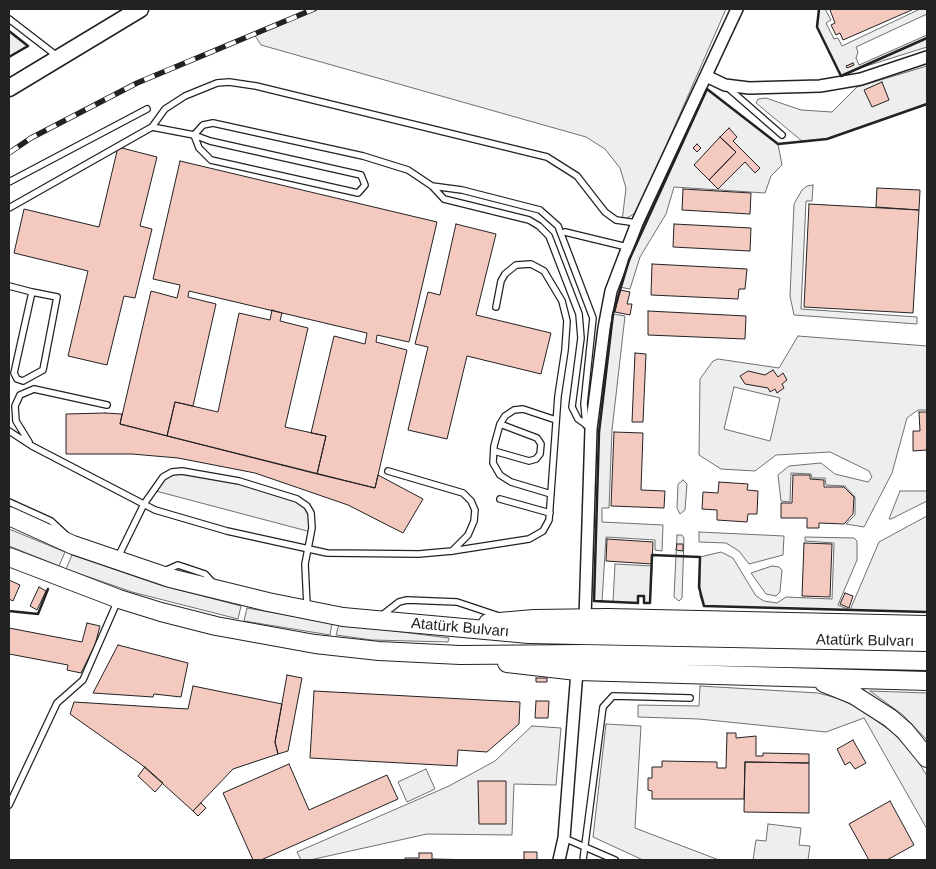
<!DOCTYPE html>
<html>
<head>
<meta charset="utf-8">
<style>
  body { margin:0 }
  #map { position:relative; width:936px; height:869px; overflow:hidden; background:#fff; font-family:Helvetica,sans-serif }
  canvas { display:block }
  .frame { position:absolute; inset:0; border:10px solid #222; pointer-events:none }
</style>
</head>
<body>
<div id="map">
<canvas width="936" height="869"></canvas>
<div class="frame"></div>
</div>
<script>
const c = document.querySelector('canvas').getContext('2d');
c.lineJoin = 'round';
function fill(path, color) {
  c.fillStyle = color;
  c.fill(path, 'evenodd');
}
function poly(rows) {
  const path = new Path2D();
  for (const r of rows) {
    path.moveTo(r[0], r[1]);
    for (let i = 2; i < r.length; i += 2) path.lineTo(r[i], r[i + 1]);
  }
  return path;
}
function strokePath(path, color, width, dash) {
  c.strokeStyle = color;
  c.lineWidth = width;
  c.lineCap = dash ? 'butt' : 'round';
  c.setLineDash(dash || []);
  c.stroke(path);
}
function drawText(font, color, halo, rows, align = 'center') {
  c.font = font + ' Helvetica,sans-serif';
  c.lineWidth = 4;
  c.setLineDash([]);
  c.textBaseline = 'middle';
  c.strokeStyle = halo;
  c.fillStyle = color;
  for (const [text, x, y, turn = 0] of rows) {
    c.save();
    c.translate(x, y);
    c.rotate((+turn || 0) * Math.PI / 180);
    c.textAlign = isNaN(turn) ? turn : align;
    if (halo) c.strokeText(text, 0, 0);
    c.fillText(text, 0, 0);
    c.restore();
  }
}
const green = poly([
  [314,9,726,9,637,212,622,221,626,188,620,168,605,149,586,137,261,45,254,34,314,9],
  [819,9,825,9,831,20,826,23,834,39,838,38,842,46,920,9,927,9,927,14,856,47,858,52,856,58,859,65,927,35,927,47,860,68,841,76,817,27,819,9],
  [9,31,28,46,9,57,9,31],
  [927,66,927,104,827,139,802,141,756,103,758,99,766,98,801,110,832,112,857,87,927,66],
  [707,89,778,144,782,165,771,176,765,193,674,187,666,214,640,257,630,289,619,287,629,260,707,89],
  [813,185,812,201,806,201,801,309,917,317,917,324,794,315,790,296,794,204,802,190,807,186,813,185],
  [613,314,625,316,612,430,609,508,602,508,602,522,663,525,662,551,655,550,655,540,606,537,602,602,594,601,599,432,613,314],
  [798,336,927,346,927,410,918,410,907,418,892,473,864,527,846,524,855,515,855,497,845,486,826,485,825,478,812,478,811,474,791,473,790,502,781,501,778,475,789,466,821,463,835,474,868,482,872,477,869,471,830,452,776,455,755,471,721,469,699,455,700,379,713,361,718,359,779,368,798,336],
  [734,387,780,398,770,441,724,429,734,387],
  [172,472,206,475,297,499,307,506,311,532,152,490,172,472],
  [683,480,687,484,685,510,680,514,677,508,678,484,683,480],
  [900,491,927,491,927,501,891,519,889,519,900,491],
  [927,516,927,612,704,606,700,596,700,557,721,552,733,558,756,596,764,601,777,603,786,597,832,599,834,543,805,541,805,537,854,538,857,541,857,560,838,605,850,610,879,542,927,516],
  [9,529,65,552,59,566,9,546,9,529],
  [699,532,784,536,783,555,749,564,739,551,726,543,699,542,699,532],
  [677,535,682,535,684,538,682,598,679,601,674,597,677,535],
  [72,555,160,585,241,606,238,619,132,592,66,569,72,555],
  [615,564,652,566,650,603,644,603,644,596,638,596,638,603,613,602,615,564],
  [772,566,779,567,782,570,780,592,776,596,766,594,751,573,772,566],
  [247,608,332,623,330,635,244,621,247,608],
  [339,624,449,638,448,642,372,640,336,635,339,624],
  [700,686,818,693,837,698,859,708,892,732,914,755,927,776,927,829,864,718,826,732,699,719,638,717,638,705,699,706,700,686],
  [870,691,927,693,927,740,903,715,870,691],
  [606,724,641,726,635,828,719,860,643,860,593,837,606,724],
  [532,726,561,728,556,785,514,784,512,835,427,834,310,860,301,860,297,852,449,786,495,761,532,726],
  [426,769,435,789,407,802,398,782,426,769],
  [768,824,801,828,799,845,810,846,808,860,753,860,756,840,766,841,768,824]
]);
fill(green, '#eee');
strokePath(green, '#6f6f6f', 1);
const building = poly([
  [833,9,914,9,843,40,840,33,836,35,831,25,835,23,830,10,833,9],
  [853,63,854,65,847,68,846,66,853,63],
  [882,82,889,100,872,107,864,90,882,82],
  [729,128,737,137,733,141,760,168,755,173,745,162,718,189,709,180,736,152,720,137,729,128],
  [720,137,736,152,709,180,694,165,720,137],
  [697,144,701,148,697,152,693,148,697,144],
  [118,147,157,157,140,226,152,229,135,298,124,296,107,365,68,356,88,271,14,253,24,209,99,227,118,147],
  [180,161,437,222,409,342,377,335,376,342,407,350,375,488,317,474,326,436,311,433,334,336,365,344,367,333,189,291,188,297,216,304,193,406,175,402,167,436,120,424,151,291,177,298,180,285,153,279,180,161],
  [877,188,920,190,919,210,876,207,877,188],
  [683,189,751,193,750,214,682,210,683,189],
  [809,204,919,210,913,313,804,307,809,204],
  [456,224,496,234,476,315,551,333,541,374,467,356,447,439,408,430,428,347,415,344,428,292,440,295,456,224],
  [674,224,751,228,750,251,673,247,674,224],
  [652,264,747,269,745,289,739,289,738,299,651,295,652,264],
  [620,290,630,292,627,304,632,304,630,315,615,312,620,290],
  [272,310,282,313,280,321,308,328,285,427,326,436,317,474,167,436,175,402,218,412,239,313,270,320,272,310],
  [648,311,746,316,745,339,648,335,648,311],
  [635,353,646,354,643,422,632,422,635,353],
  [773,370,778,377,783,373,787,380,782,384,784,388,777,393,775,389,770,392,768,388,745,384,740,376,748,371,765,375,773,370],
  [919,412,927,412,927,450,913,451,913,431,920,431,919,412],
  [105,413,122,414,120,424,375,488,378,475,423,499,403,533,348,505,255,473,178,458,132,454,66,454,66,414,105,413],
  [614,432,643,433,641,490,665,491,664,508,611,506,614,432],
  [793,475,810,475,810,479,824,480,824,487,844,487,854,497,853,514,844,524,819,523,819,528,807,528,807,518,781,518,781,503,792,503,793,475],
  [719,482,748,484,747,490,758,491,757,514,748,514,747,522,717,520,717,510,702,509,703,492,718,493,719,482],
  [607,539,653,542,652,564,606,561,607,539],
  [804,543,832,544,830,597,802,596,804,543],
  [677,544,683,544,683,551,676,550,677,544],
  [9,580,20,585,13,601,9,599,9,580],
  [39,587,46,591,37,610,30,606,39,587],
  [845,593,853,596,849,608,840,604,845,593],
  [87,623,100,626,95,645,81,673,67,670,68,665,9,654,9,628,82,642,87,623],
  [118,645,188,663,181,697,154,694,153,697,93,693,118,645],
  [287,675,302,678,288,751,278,754,275,742,287,675],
  [536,678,547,678,547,682,536,682,536,678],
  [193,686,282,704,275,742,278,754,233,769,193,811,142,765,70,714,74,702,188,709,193,686],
  [314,691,520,702,519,724,487,752,458,750,457,766,310,758,314,691],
  [536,701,549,701,548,718,535,718,536,701],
  [727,733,736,733,736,738,756,736,756,756,763,756,763,753,809,754,809,763,745,762,744,799,652,799,652,791,648,790,648,778,652,778,652,767,662,767,662,761,717,762,717,768,726,768,727,733],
  [853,740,866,763,855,769,850,762,845,765,837,749,853,740],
  [745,762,809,763,809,813,744,812,745,762],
  [289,764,309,810,387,775,398,799,261,860,253,860,223,793,289,764],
  [145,767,163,783,155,792,138,776,145,767],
  [478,781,506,781,506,824,479,824,478,781],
  [890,801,914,845,887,860,869,860,849,824,890,801],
  [201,803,206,808,198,816,193,811,201,803],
  [524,852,537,852,537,860,524,860,524,852],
  [419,853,432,853,432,859,481,860,405,860,405,858,419,858,419,853]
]);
fill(building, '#f3c9c0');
strokePath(building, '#222', 1);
const lane = poly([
  [9,19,57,56],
  [727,87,782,135],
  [152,127,165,109,185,96,217,83,229,82,256,86,547,157,577,176,605,212,616,220,637,223],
  [194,135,210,141,361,175,365,185,358,193,211,160,199,148,194,135],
  [9,182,147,109],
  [432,186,462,190,540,210,558,226,593,318,584,404,586,425],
  [9,208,152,127,194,135,203,125,213,123,363,156,408,170,432,186,444,199,529,220,539,226,549,236,579,314,581,338,572,407,578,419,591,428],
  [565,232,627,247],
  [9,286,32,292,57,297,43,370,23,381,17,379,14,373,32,292],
  [9,431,32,446,155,510,227,531,327,553,419,554,452,551,529,539,543,531,549,520,558,396,565,350,567,321,562,301,544,271,531,264,516,265,505,274,501,281,496,307],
  [29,442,16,421,15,406,20,395,34,389,107,405],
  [494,451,529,461,536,459,540,454,541,444,537,438,500,424],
  [388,471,463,493,471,501,475,510,474,521,468,535,452,551],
  [551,494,511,482,500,475,493,463,494,446,500,424,505,416,514,410,523,409,556,420],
  [500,499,550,513],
  [9,502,51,521,66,535],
  [118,557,144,504,163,477,172,472,182,471,239,481,297,499,307,506,311,513,312,528,305,564,307,606],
  [162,572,178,565,205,574,213,583],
  [381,616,399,602,407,600,457,602,499,616],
  [9,805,57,703,83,680,118,600],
  [564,838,615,860],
  [583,860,603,707,613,696,690,698]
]);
const street = poly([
  [706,76,725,85,749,88,820,86,861,79,927,57],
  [585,618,591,429,604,328,611,291,637,223,737,9],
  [559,860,564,838,577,671]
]);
const secondary = poly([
  [9,88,140,9]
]);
const primary = poly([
  [9,516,73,545,170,578,268,602,343,617,529,634,927,642],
  [9,557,119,599,161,612,216,626,315,644,379,651,460,655,585,654,927,661],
  [488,623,534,619,608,618,927,625],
  [507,663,577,671,927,681],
  [824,683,854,695,890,718,905,731,927,758]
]);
strokePath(lane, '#222', 8);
strokePath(street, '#222', 14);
strokePath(secondary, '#222', 19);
strokePath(primary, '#222', 20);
strokePath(lane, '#fff', 5.5);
strokePath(street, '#fff', 11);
strokePath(secondary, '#fff', 16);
strokePath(primary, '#fff', 18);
const rail = poly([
  [9,153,31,138,137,83,314,9]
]);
strokePath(rail, '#222', 5.5);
strokePath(rail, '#fff', 4, [11]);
strokePath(poly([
  [819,9,817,27,841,76,927,38],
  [9,31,28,46,9,57],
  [927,104,827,139,778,144,707,89,629,260,613,314,599,432,594,601,638,603,638,596,644,596,644,603,650,603,652,555,700,557,699,587,704,606,927,612],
  [9,611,38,614,48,589]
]), '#222', 2.5);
drawText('15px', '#222', '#fff', [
  ["Atatürk Bulvarı",460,628,5],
  ["Atatürk Bulvarı",865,641,1]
]);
</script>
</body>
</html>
